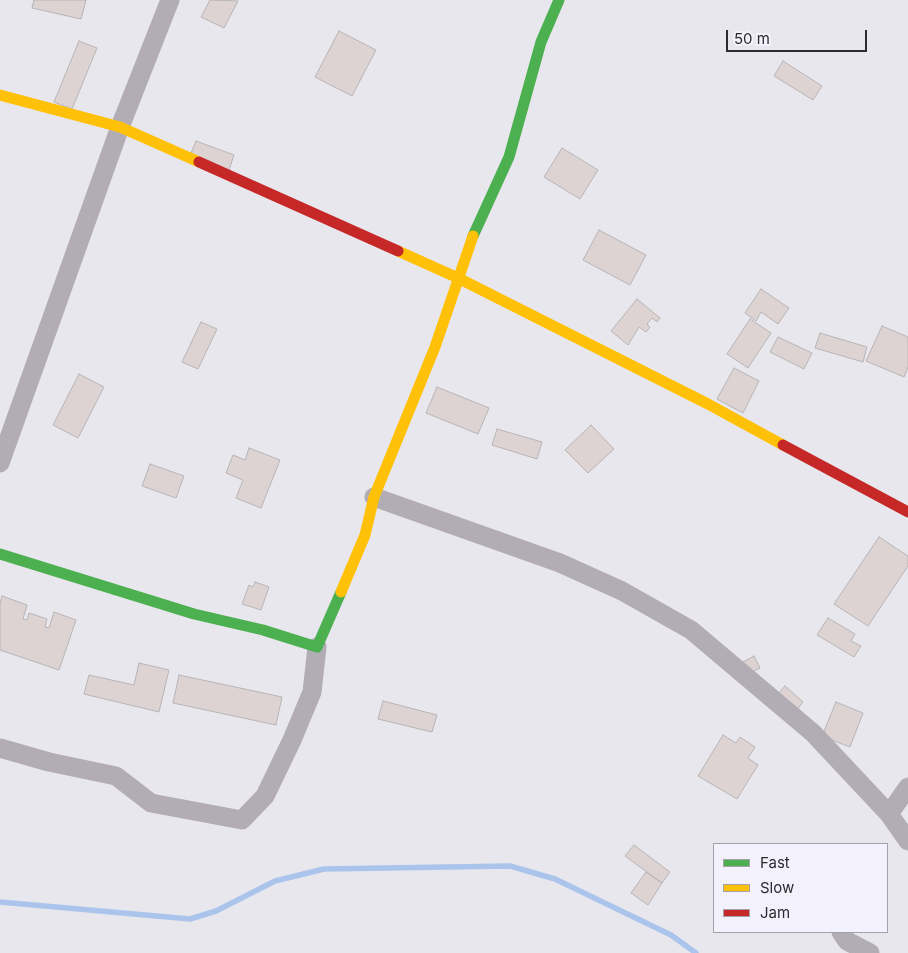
<!DOCTYPE html>
<html>
<head>
<meta charset="utf-8">
<style>
  body { margin:0 }
  #map { position:relative; width:908px; height:953px; overflow:hidden; background:#e8e7ed; font-family:Inter,sans-serif }
  canvas { display:block }
  .legend { position:absolute; left:713px; top:843px; width:175px; height:90px; box-sizing:border-box; background:#f3f2fc; border:1px solid #a3a2aa; margin:0; padding:6px 9px; list-style:none; font-size:15px; color:#2b2a2e }
  .legend li { display:flex; align-items:center; gap:10px; height:25px }
  .legend b { width:25px; border:1px solid #a3a2aa }
  .scale { position:absolute; left:726px; top:30px; width:141px; height:22px; box-sizing:border-box; border:2px solid #2b2a2e; border-top:0; padding-left:6px; font-size:15px; line-height:18px; white-space:nowrap; color:#2b2a2e; -webkit-text-stroke:4px #f3f2fc; paint-order:stroke }
</style>
</head>
<body>
<div id="map">
<canvas width="908" height="953"></canvas>
<ul class="legend">
<li><b style="height:6px;background:#4caf50"></b>Fast</li>
<li><b style="height:6px;background:#ffc107"></b>Slow</li>
<li><b style="height:6px;background:#c62828"></b>Jam</li>
</ul>
<div class="scale">50 m</div>
</div>
<script>
const c = document.querySelector('canvas').getContext('2d');
c.lineJoin = 'round';
function poly(rows) {
  const path = new Path2D();
  for (const r of rows) {
    path.moveTo(r[0], r[1]);
    for (let i = 2; i < r.length; i += 2) path.lineTo(r[i], r[i + 1]);
  }
  return path;
}
function strokePath(path, color, width, dash) {
  c.strokeStyle = color;
  c.lineWidth = width;
  c.lineCap = dash ? 'butt' : 'round';
  c.setLineDash(dash || []);
  c.stroke(path);
}
function fill(path, color) {
  c.fillStyle = color;
  c.fill(path, 'evenodd');
}
strokePath(poly([
  [0,902,190,919,216,911,275,881,324,869,510,866,555,879,671,935,696,953]
]), '#abc4ec', 5.5);
const building = poly([
  [34,0,86,0,81,19,32,8,34,0],
  [210,0,238,1,224,28,201,17,210,0],
  [339,31,376,50,352,96,315,77,339,31],
  [79,41,97,48,72,109,54,102,79,41],
  [783,61,822,86,813,100,774,76,783,61],
  [196,141,234,155,228,173,189,158,196,141],
  [562,148,598,170,580,199,544,177,562,148],
  [599,230,646,255,630,285,583,260,599,230],
  [761,289,789,308,778,324,761,312,756,321,745,313,761,289],
  [637,299,660,318,657,322,652,318,647,324,650,327,646,332,639,327,628,345,611,331,637,299],
  [750,319,771,333,748,368,727,354,750,319],
  [201,322,217,329,198,369,182,362,201,322],
  [882,326,908,337,908,367,904,377,866,361,882,326],
  [820,333,867,347,863,362,815,348,820,333],
  [778,337,812,353,804,369,770,352,778,337],
  [734,368,759,381,743,413,717,399,734,368],
  [79,374,104,387,78,438,53,425,79,374],
  [437,387,489,408,478,434,426,413,437,387],
  [591,425,614,449,588,473,565,450,591,425],
  [497,429,542,442,537,459,492,445,497,429],
  [249,448,280,460,261,508,236,498,243,480,226,473,233,455,245,460,249,448],
  [150,464,184,476,176,498,142,486,150,464],
  [879,537,908,556,908,566,868,626,834,604,879,537],
  [255,582,269,587,261,610,242,604,249,585,253,587,255,582],
  [2,596,27,605,23,619,27,620,29,613,47,619,45,627,49,628,54,612,76,620,59,670,0,650,0,603,2,596],
  [828,618,855,634,851,641,861,646,854,657,817,635,828,618],
  [754,656,760,668,738,680,732,668,754,656],
  [139,663,169,670,159,712,84,694,89,675,134,685,139,663],
  [179,675,282,697,276,725,173,703,179,675],
  [785,686,803,702,795,712,776,696,785,686],
  [383,701,437,715,432,732,378,719,383,701],
  [836,702,863,713,850,747,822,736,836,702],
  [723,735,736,743,740,737,755,747,748,758,758,765,737,799,698,776,723,735],
  [634,845,670,872,662,883,625,856,634,845],
  [646,872,662,883,648,905,631,893,646,872]
]);
fill(building, '#ded3d3');
strokePath(building, '#b6b4b6', 1);
strokePath(poly([
  [0,463,120,127,170,0],
  [374,497,560,563,622,591,691,630,813,733,889,814,908,841],
  [0,748,49,762,116,776,151,803,242,820,265,796,292,740,312,692,317,647],
  [889,814,908,787],
  [841,932,847,941,870,953]
]), '#b2acb4', 19);
strokePath(poly([
  [473,236,509,157,541,42,559,0],
  [0,554,194,614,263,630,317,647,341,592]
]), '#4caf50', 11);
strokePath(poly([
  [0,95,120,127,199,162],
  [398,251,458,278,708,404,783,445],
  [341,592,365,535,374,497,435,347,473,236]
]), '#ffc107', 11);
strokePath(poly([
  [199,162,398,251],
  [783,445,908,512]
]), '#c62828', 11);
</script>
</body>
</html>
